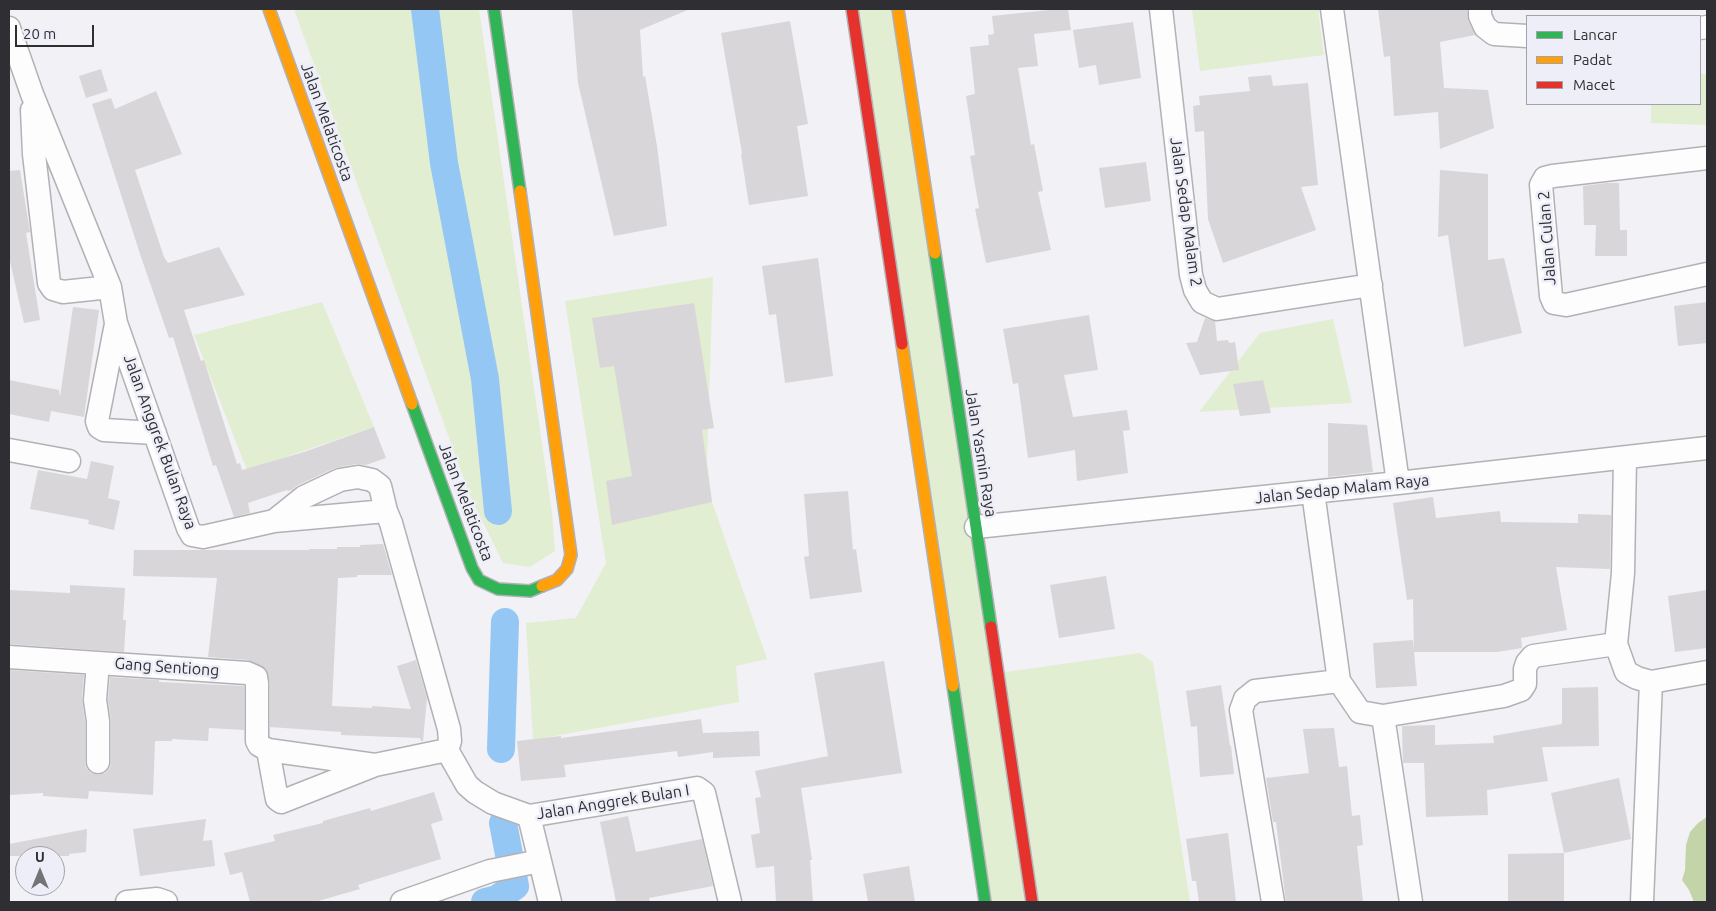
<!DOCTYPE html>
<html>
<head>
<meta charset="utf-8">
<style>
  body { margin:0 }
  #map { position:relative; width:1716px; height:911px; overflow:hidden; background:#f1f1f6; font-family:Ubuntu,sans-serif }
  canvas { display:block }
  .frame { position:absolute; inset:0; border:10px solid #2f2f33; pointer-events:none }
  .legend { position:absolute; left:1526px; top:15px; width:175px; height:90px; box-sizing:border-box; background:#eeeef9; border:1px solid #a2a2aa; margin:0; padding:6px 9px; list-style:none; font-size:15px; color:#2f2f33 }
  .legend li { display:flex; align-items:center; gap:10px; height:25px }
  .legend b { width:25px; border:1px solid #a2a2aa }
  .north { position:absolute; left:15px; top:846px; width:50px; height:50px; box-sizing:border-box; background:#eeeef9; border:1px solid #a2a2aa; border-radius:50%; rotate:0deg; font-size:14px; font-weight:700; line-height:20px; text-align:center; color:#2f2f33 }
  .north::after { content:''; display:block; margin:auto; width:18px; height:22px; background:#737377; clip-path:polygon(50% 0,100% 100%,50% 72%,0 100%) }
  .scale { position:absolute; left:15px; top:25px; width:79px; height:22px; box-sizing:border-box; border:2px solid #2f2f33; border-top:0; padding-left:6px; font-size:15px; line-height:18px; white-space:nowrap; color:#2f2f33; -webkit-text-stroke:4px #eeeef9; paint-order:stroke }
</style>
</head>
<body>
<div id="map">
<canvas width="1716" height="911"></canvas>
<div class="frame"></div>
<ul class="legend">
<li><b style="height:6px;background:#30b455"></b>Lancar</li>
<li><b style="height:6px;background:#ff9f0a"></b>Padat</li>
<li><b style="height:6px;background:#e5322d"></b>Macet</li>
</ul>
<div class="north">U</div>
<div class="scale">20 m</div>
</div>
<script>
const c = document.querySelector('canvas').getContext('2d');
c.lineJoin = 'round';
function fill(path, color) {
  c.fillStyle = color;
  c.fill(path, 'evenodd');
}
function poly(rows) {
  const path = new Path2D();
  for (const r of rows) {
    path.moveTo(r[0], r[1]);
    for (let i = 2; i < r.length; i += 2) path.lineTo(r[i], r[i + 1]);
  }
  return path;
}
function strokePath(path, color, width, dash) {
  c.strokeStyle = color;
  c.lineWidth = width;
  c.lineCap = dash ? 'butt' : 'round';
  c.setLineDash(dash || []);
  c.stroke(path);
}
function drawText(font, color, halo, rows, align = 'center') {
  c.font = font + ' Ubuntu,sans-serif';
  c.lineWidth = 5;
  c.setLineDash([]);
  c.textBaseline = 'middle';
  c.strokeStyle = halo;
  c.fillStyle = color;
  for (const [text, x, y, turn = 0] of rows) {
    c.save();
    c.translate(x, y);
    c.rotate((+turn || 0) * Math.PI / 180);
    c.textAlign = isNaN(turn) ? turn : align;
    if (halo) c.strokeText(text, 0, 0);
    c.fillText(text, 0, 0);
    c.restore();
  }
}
fill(poly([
  [294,9,479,9,552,513,555,551,530,567,503,563,470,496],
  [852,9,898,9,999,673,1140,653,1153,662,1190,902,985,902],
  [1192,9,1318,9,1324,55,1200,71],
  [1700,74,1707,74,1707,125,1651,123,1651,104,1700,104],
  [713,277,707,461,712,502,767,659,736,666,739,702,533,740,526,623,576,618,606,563,565,301],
  [322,302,374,427,247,470,194,335],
  [1333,319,1352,403,1199,412,1260,333]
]), '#e2eed1');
fill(poly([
  [1707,817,1707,902,1694,902,1689,890,1682,880,1685,870,1686,845,1690,832,1698,823]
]), '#c3d4a8');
strokePath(poly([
  [425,9,444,163,485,379,498,511],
  [501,749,505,622],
  [485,902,497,899,515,886,503,823]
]), '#95c7f4', 28);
fill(poly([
  [572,9,690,9,640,30,643,77,645,76,657,146,667,226,614,236,578,83],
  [1058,9,1068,9,1071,30,1034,34,1038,66,1018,68,1031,145,1034,144,1043,191,1038,192,1051,250,986,263,975,209,979,208,970,156,975,155,966,96,975,94,970,47,989,45,988,35,994,34,992,16],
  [1378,9,1467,9,1468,21,1475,35,1440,42,1444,88,1488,90,1494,128,1440,149,1438,112,1394,116,1390,56,1384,57],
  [790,21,808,124,797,126,808,196,749,205,741,154,742,153,721,33],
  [1133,22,1141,78,1099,85,1096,65,1079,68,1073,30],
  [101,69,108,91,86,98,79,76],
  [1271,75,1273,86,1308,83,1318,185,1301,187,1316,230,1223,263,1208,219,1204,131,1195,132,1193,106,1200,105,1199,96,1250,91,1248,77],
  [156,91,182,154,135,170,164,257,168,263,219,247,245,295,184,310,201,361,204,360,237,464,240,463,242,470,304,452,374,427,386,458,366,465,356,464,335,468,298,485,292,490,288,491,287,490,248,503,250,513,234,517,216,465,213,466,173,337,169,338,140,254,92,104,111,98,115,109],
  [1146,162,1151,201,1105,208,1099,168],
  [20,170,30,232,26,233,40,320,24,323,9,257,9,171],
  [1440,170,1488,174,1488,260,1504,258,1522,333,1464,347,1448,235,1438,237],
  [1606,183,1619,183,1620,230,1627,230,1627,256,1595,256,1596,225,1584,225,1583,186],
  [818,258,833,376,785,383,776,314,769,315,762,266],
  [1707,302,1707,343,1678,346,1674,306],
  [694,303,714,428,702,430,712,502,612,525,606,481,632,476,614,366,600,368,592,318],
  [73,307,99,310,84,417,51,411,49,422,9,414,9,380,59,390,60,397],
  [1089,315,1098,370,1064,375,1073,417,1127,410,1130,430,1123,431,1128,473,1077,481,1075,450,1028,458,1018,383,1013,384,1003,329],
  [1205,318,1215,321,1217,341,1228,340,1229,343,1235,342,1239,370,1200,375,1186,343,1197,342],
  [1263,380,1271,413,1240,416,1233,384],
  [1328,423,1367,425,1373,472,1328,477],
  [91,461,114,466,108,498,120,501,114,530,88,524,89,520,30,509,38,470,87,479],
  [848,491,853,550,856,549,862,592,810,599,804,557,809,556,804,494],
  [1433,497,1436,518,1500,511,1501,522,1578,523,1578,514,1611,515,1610,569,1556,567,1567,630,1521,638,1522,648,1497,652,1414,652,1413,599,1407,600,1393,503],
  [383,544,392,575,357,575,357,577,338,578,332,706,372,708,372,706,411,709,397,666,416,660,427,698,423,741,421,741,420,738,341,735,341,732,270,727,270,683,266,669,248,660,208,657,217,578,133,576,134,550,309,550,309,549,337,549,337,547,360,547,360,545],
  [1106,576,1115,629,1059,638,1050,585],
  [70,585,125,588,123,620,126,620,124,652,9,644,9,590,70,593],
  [1707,590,1707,648,1675,652,1668,596],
  [1413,640,1417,686,1376,688,1373,643],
  [884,661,902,773,801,788,812,860,810,860,813,902,776,902,774,866,756,868,751,835,760,833,755,798,761,797,755,771,828,756,814,673],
  [9,670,84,675,82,699,85,722,85,762,86,768,91,773,98,775,105,773,110,768,111,762,111,721,108,700,110,677,159,680,159,682,244,686,244,730,209,728,208,741,172,739,172,741,155,741,153,795,89,791,88,799,43,796,43,793,9,795],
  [1221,685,1230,746,1231,746,1234,774,1200,777,1197,726,1191,727,1186,691],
  [1598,687,1599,746,1542,747,1548,781,1487,790,1488,815,1426,817,1424,763,1403,763,1402,726,1435,725,1435,745,1494,743,1493,736,1562,724,1562,688],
  [701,719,703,733,759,731,760,756,713,758,713,752,678,757,677,751,564,765,566,777,521,781,517,741,561,736,561,738],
  [1334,728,1339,767,1347,766,1352,816,1360,815,1363,845,1357,846,1363,902,1286,902,1276,822,1273,822,1266,778,1309,773,1303,729],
  [1619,778,1631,839,1564,853,1551,793],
  [434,792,443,820,431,824,441,859,358,885,360,889,315,902,250,902,242,872,230,875,224,853,275,841,273,835,323,823,323,821,370,808,371,811],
  [628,816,636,852,702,839,713,886,649,898,650,902,616,902,600,822],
  [206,819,203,841,212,840,215,866,140,876,133,829],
  [87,829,86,852,69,854,69,856,9,856,9,844],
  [1228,833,1236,902,1199,902,1196,881,1192,881,1186,839],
  [1564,853,1564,902,1508,902,1508,854],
  [909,866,915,902,868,902,863,874]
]), '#d9d6d9');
const street = poly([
  [1161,9,1191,275,1195,290,1202,302,1217,309,1371,285],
  [1332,9,1398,483],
  [1480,9,1480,16,1485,27,1494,34,1527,36],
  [9,28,32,94,110,287,116,323,188,528,192,535,203,537,274,521,386,511,391,523,449,729,450,741,447,750,467,785,475,792,493,803,529,816,550,902],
  [1700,28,1707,27],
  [32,110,34,154,49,283,53,289,63,292,110,287],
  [1707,158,1553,176,1545,178,1541,185,1551,296,1554,303,1566,305,1707,274],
  [116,324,97,421,99,427,104,430,155,433],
  [9,450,69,461],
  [1625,458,1623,573,1616,644,1626,672,1637,678,1651,682,1707,672],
  [1313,492,1339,681,1360,712,1383,716,1411,902],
  [274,521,304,497,340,480,358,477,372,480,380,486,386,511],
  [976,527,1398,483,1707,448],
  [9,657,247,673,256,677,257,683,257,741,259,745,268,750,375,765],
  [1383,716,1504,696,1521,690,1525,684,1525,669,1527,663,1533,656,1616,644],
  [268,750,276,794,277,799,281,802,375,765,447,750],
  [98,762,98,721,95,700,98,663],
  [529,816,697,788,704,793,730,902],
  [127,902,157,899,166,902],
  [402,902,490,871,540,861],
  [1273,902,1241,710,1245,699,1255,691,1339,681],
  [1642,902,1651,682]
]);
const fast = poly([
  [494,9,520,191],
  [935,253,991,627],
  [412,404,472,568,479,580,498,589,530,591,542,586],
  [953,686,985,902]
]);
const slow = poly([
  [269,9,412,404],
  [898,9,935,253],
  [520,191,571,555,567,569,557,580,542,586],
  [902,344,953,686]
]);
const jam = poly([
  [852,9,902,344],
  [991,627,1032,902]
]);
strokePath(street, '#b2b2b6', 25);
strokePath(fast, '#b2b2b6', 14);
strokePath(slow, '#b2b2b6', 14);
strokePath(jam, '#b2b2b6', 14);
strokePath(street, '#fdfdfe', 22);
strokePath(fast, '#30b455', 11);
strokePath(slow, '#ff9f0a', 11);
strokePath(jam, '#e5322d', 11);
drawText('16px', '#2f2f33', '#eeeef9', [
  ["Jalan Melaticosta",327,122,70],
  ["Jalan Sedap Malam 2",1186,212,82],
  ["Jalan Culan 2",1547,238,-94],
  ["Jalan Anggrek Bulan Raya",160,442,70],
  ["Jalan Yasmin Raya",981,453,81],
  ["Jalan Sedap Malam Raya",1342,489,-6],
  ["Jalan Melaticosta",466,502,69],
  ["Gang Sentiong",167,667,4],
  ["Jalan Anggrek Bulan I",613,802,-9]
]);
</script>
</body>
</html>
